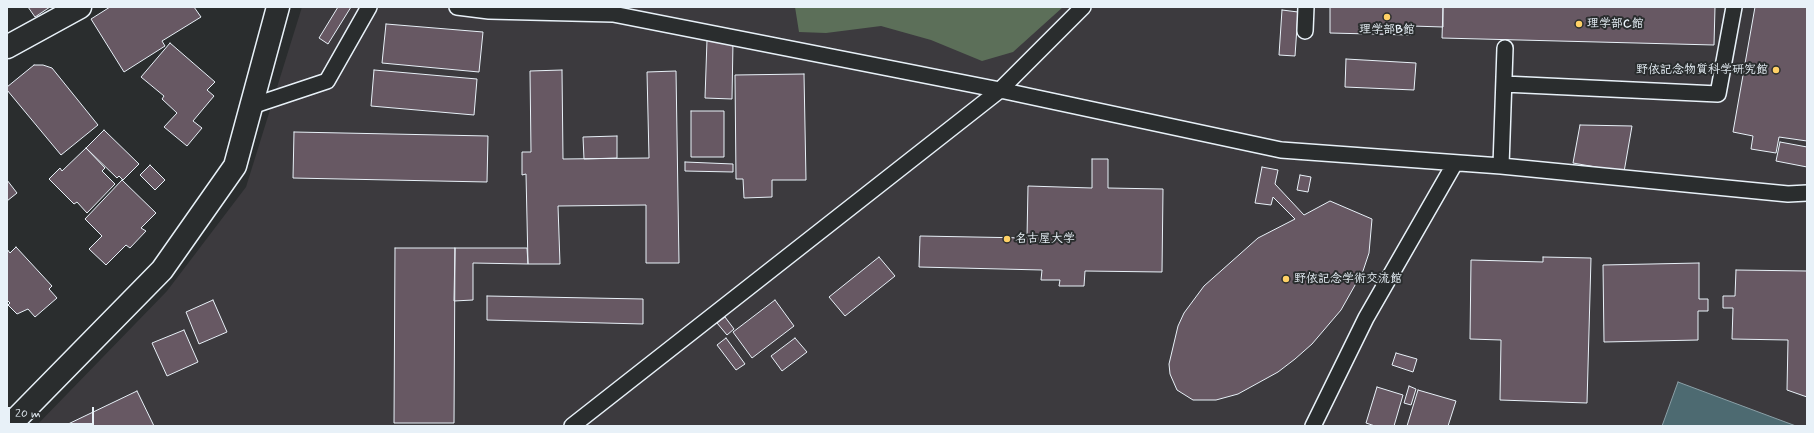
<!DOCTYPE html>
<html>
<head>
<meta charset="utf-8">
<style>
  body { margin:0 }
  #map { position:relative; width:1814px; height:433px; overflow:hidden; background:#2a2d2e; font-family:Mynerve,sans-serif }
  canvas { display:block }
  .frame { position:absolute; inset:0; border:8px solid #e8f1f8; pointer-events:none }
  .scale { position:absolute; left:8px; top:407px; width:86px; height:18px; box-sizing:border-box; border:2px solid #e8f1f8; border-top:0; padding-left:5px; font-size:12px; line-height:14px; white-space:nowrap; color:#e8f1f8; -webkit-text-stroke:3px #2a2d2e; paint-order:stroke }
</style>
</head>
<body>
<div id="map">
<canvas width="1814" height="433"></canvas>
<div class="frame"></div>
<div class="scale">20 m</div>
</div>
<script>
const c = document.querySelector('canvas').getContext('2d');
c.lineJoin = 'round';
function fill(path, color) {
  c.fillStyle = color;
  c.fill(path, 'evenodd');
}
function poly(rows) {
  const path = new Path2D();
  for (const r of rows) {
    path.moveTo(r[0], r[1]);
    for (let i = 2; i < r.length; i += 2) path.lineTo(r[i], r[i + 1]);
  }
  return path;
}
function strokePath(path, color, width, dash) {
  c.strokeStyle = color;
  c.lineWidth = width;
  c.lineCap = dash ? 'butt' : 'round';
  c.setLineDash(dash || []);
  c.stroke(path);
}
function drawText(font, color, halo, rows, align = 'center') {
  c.font = font + ' Mynerve,"Klee One",sans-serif';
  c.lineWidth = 4;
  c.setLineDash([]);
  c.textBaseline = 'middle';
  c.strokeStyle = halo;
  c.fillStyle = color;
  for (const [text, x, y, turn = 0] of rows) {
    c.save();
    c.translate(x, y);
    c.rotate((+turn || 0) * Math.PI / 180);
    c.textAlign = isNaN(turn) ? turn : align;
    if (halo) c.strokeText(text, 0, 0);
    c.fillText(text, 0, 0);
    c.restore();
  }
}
fill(poly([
  [302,7,1807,7,1807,426,36,426,167,291,246,187]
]), '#3c3a3e');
fill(poly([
  [795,7,1063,7,1013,52,982,61,931,40,881,26,826,33,799,32]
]), '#5c6f59');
const water = poly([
  [1678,382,1796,426,1662,426,1678,382]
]);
fill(water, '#4d6a71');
strokePath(water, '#8ba0a7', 1);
const building = poly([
  [28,7,50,7,35,17,28,7],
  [110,7,194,7,201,17,162,41,165,46,124,72,91,19,110,7],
  [338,7,351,7,328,44,319,38,338,7],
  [1330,7,1443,7,1443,27,1412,26,1411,35,1330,33,1330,7],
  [1443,7,1715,7,1714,45,1442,38,1443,7],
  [1755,7,1807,7,1807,141,1779,137,1776,153,1751,149,1753,136,1733,132,1755,7],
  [1282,10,1298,12,1295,56,1279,55,1282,10],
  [386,24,483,32,479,72,382,63,386,24],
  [707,40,733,41,732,99,705,98,707,40],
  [170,43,215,82,207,90,214,96,193,121,202,128,187,146,164,127,177,113,162,99,164,96,141,77,170,43],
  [1346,59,1416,63,1414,90,1345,87,1346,59],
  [34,65,43,65,52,68,98,125,61,155,7,90,7,87,34,65],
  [374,70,477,79,474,115,371,106,374,70],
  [562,70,563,159,649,158,647,72,676,71,679,263,646,263,646,205,558,206,560,264,528,264,526,174,522,175,522,152,531,152,530,71,562,70],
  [804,74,806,180,772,180,772,197,744,198,743,179,736,179,735,75,804,74],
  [691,111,724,111,724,157,691,157,691,111],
  [1580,125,1632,126,1624,172,1573,163,1580,125],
  [104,130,139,164,123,180,119,176,117,178,86,148,104,130],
  [294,132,488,136,487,182,293,178,294,132],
  [617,136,617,158,584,159,583,137,617,136],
  [1780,142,1807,147,1807,167,1776,161,1780,142],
  [86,148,105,168,102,171,115,184,87,213,77,202,74,204,49,179,60,168,62,171,86,148],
  [1092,159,1108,159,1108,188,1163,189,1162,272,1085,271,1084,286,1059,286,1060,280,1041,280,1042,270,919,267,920,236,1027,238,1028,186,1092,188,1092,159],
  [685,162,733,164,733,172,685,171,685,162],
  [150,165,165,180,155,190,140,175,150,165],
  [1262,167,1278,170,1275,184,1304,215,1330,201,1372,219,1369,253,1363,271,1341,310,1312,344,1295,359,1278,372,1238,394,1216,400,1193,400,1177,390,1170,374,1169,364,1178,326,1184,313,1204,286,1258,238,1295,219,1273,197,1271,205,1255,203,1262,167],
  [1300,175,1311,177,1308,192,1297,190,1300,175],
  [7,180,17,193,7,201,7,180],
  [122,180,156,213,141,228,146,231,130,248,126,245,106,265,89,249,102,236,85,219,122,180],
  [16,247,52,286,49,289,57,298,35,317,28,309,17,314,8,305,10,303,7,300,7,249,10,253,16,247],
  [395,248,455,248,454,423,394,423,395,248],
  [455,248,527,248,528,264,473,263,473,300,454,301,455,248],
  [879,257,895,276,845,316,829,297,879,257],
  [1543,257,1591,258,1587,403,1500,400,1501,340,1470,339,1471,260,1543,262,1543,257],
  [1699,263,1699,299,1708,299,1708,311,1698,311,1698,340,1604,342,1603,265,1699,263],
  [1736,270,1807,271,1807,397,1787,390,1788,340,1732,339,1733,308,1723,308,1723,296,1735,296,1736,270],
  [487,296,643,299,643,324,487,320,487,296],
  [213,300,227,332,199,344,186,312,213,300],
  [775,300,794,326,752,358,733,332,775,300],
  [725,317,734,329,727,335,717,323,725,317],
  [184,330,198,362,167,376,152,343,184,330],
  [726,338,745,364,736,370,717,345,726,338],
  [795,338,807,352,782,371,771,356,795,338],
  [1396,353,1417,359,1413,372,1392,365,1396,353],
  [1409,386,1416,389,1411,405,1404,403,1409,386],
  [1377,387,1403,395,1394,426,1375,426,1366,423,1377,387],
  [1418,390,1456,401,1448,426,1407,426,1418,390],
  [137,391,154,426,64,426,137,391]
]);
fill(building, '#675863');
strokePath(building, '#e8f1f8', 1);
const lane = poly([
  [457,7,489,11,613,14,1000,90,1281,150,1501,166,1788,194,1807,193],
  [1305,31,1306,7],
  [1504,84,1718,94,1734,7],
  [252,106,327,81,369,7],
  [1501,166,1505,48],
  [572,426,1000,90,1083,7],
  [1313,426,1366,318,1455,163]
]);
const street = poly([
  [7,47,80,7]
]);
const secondary = poly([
  [9,426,162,270,235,166,278,7]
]);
strokePath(lane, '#e8f1f8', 18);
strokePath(street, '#e8f1f8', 25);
strokePath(secondary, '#e8f1f8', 25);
strokePath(lane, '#2a2d2e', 15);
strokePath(street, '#2a2d2e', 22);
strokePath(secondary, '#2a2d2e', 22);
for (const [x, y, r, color] of [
  [1387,17,4,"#ffd166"],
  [1579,24,4,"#ffd166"],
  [1776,70,4,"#ffd166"],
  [1007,239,4,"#ffd166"],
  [1286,279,4,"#ffd166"]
]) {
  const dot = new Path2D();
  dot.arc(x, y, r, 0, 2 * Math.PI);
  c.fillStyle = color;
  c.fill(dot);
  strokePath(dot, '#2a2d2e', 1.5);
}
drawText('bold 12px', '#e8f1f8', '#2a2d2e', [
  ["理学部C館",1587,24],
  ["理学部B館",1387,30,"center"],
  ["野依記念物質科学研究館",1768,70,"right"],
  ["名古屋大学",1015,239],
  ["野依記念学術交流館",1294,279]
], 'left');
</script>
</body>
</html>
